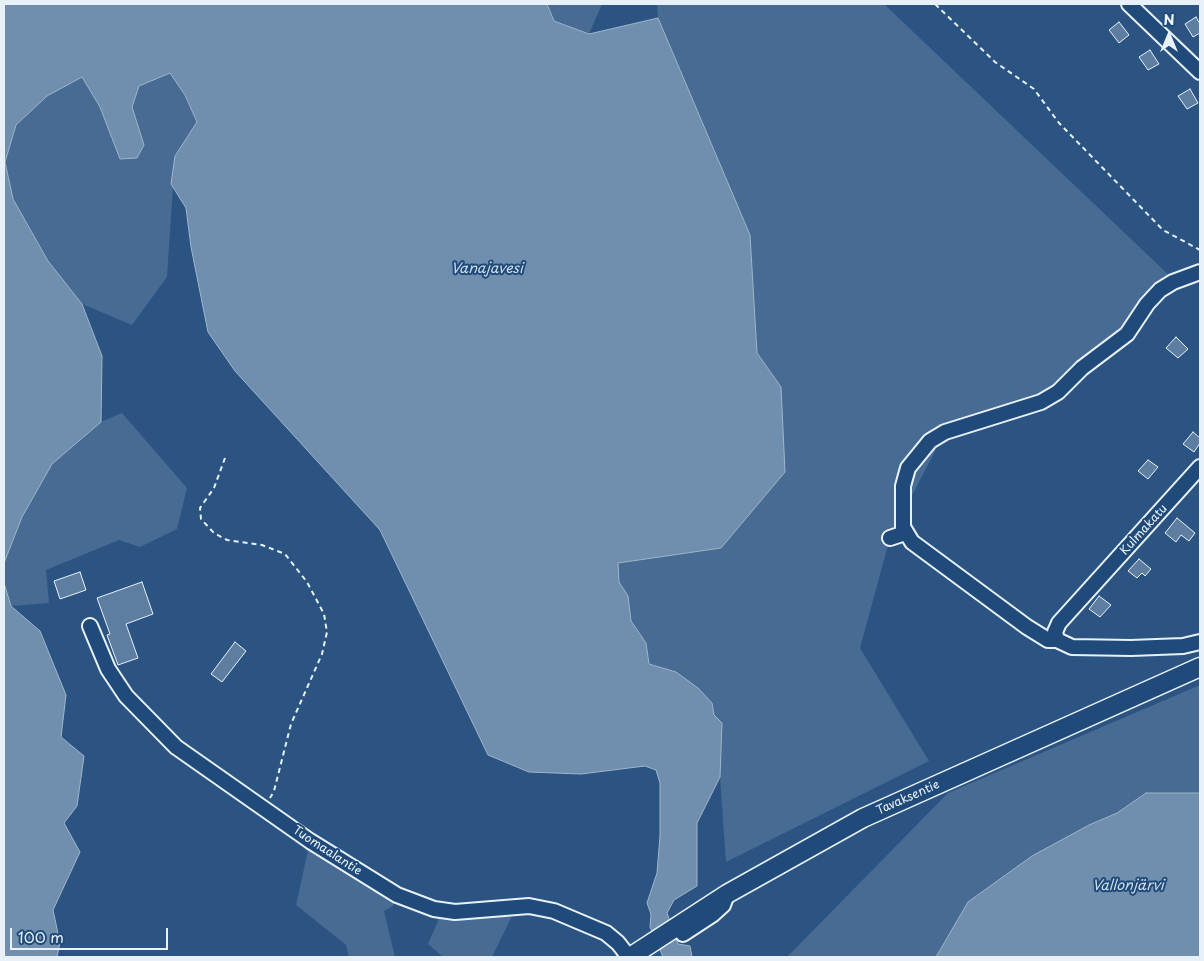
<!DOCTYPE html>
<html>
<head>
<meta charset="utf-8">
<style>
  body { margin:0 }
  #map { position:relative; width:1204px; height:961px; overflow:hidden; background:#2b5482; font-family:"Playpen Sans",sans-serif }
  canvas { display:block }
  .frame { position:absolute; inset:0; border:5px solid #e8f1f8; pointer-events:none }
  .north { position:absolute; left:1144px; top:10px; width:50px; height:50px; -webkit-text-stroke:4px #1f4a7a; paint-order:stroke; rotate:0deg; font-size:14px; font-weight:700; line-height:20px; text-align:center; color:#e8f1f8 }
  .north::after { content:''; display:block; margin:auto; width:18px; height:22px; background:#e8f1f8; clip-path:polygon(50% 0,100% 100%,50% 72%,0 100%) }
  .scale { position:absolute; left:10px; top:928px; width:158px; height:22px; box-sizing:border-box; border:2px solid #e8f1f8; border-top:0; padding-left:6px; font-size:15px; line-height:18px; white-space:nowrap; color:#e8f1f8; -webkit-text-stroke:4px #1f4a7a; paint-order:stroke }
</style>
</head>
<body>
<div id="map">
<canvas width="1204" height="961"></canvas>
<div class="frame"></div>
<div class="north">N</div>
<div class="scale">100 m</div>
</div>
<script>
const c = document.querySelector('canvas').getContext('2d');
c.lineJoin = 'round';
function fill(path, color) {
  c.fillStyle = color;
  c.fill(path, 'evenodd');
}
function poly(rows) {
  const path = new Path2D();
  for (const r of rows) {
    path.moveTo(r[0], r[1]);
    for (let i = 2; i < r.length; i += 2) path.lineTo(r[i], r[i + 1]);
  }
  return path;
}
function strokePath(path, color, width, dash) {
  c.strokeStyle = color;
  c.lineWidth = width;
  c.lineCap = dash ? 'butt' : 'round';
  c.setLineDash(dash || []);
  c.stroke(path);
}
function drawText(font, color, halo, rows, align = 'center') {
  c.font = font + ' "Playpen Sans",sans-serif';
  c.lineWidth = 4;
  c.setLineDash([]);
  c.textBaseline = 'middle';
  c.strokeStyle = halo;
  c.fillStyle = color;
  for (const [text, x, y, turn = 0] of rows) {
    c.save();
    c.translate(x, y);
    c.rotate((+turn || 0) * Math.PI / 180);
    c.textAlign = isNaN(turn) ? turn : align;
    if (halo) c.strokeText(text, 0, 0);
    c.fillText(text, 0, 0);
    c.restore();
  }
}
fill(poly([
  [547,4,602,4,589,34,554,21],
  [657,4,884,4,1173,279,1058,392,945,432,890,538,860,648,929,761,726,862,720,777,722,723,714,715,712,702,676,672,649,664,646,643,631,621,628,596,619,582,618,563,721,548,781,387,757,353,750,235,658,18],
  [170,73,185,95,197,122,175,156,167,277,132,325,82,304,48,261,13,199,5,162,16,125,47,96,82,77,100,107,120,159,144,145,132,107,139,86],
  [122,413,187,488,177,529,140,547,119,540,46,570,49,603,11,606,4,583,4,563,22,517,52,464,101,422],
  [1200,685,1200,793,1146,793,1117,813,1089,825,968,902,936,957,787,957,948,793],
  [310,841,397,895,393,906,384,911,395,957,349,957,346,945,296,905],
  [501,907,512,916,492,957,443,957,428,944,438,921,434,909]
]), '#476b93');
const water = poly([
  [4,4,547,4,554,21,589,34,658,18,750,235,757,353,781,387,785,472,721,548,618,563,619,582,628,596,631,621,646,643,649,664,676,672,698,688,712,703,714,715,722,723,720,777,697,823,697,886,674,900,667,913,678,944,690,946,692,957,663,957,650,927,651,914,647,903,657,873,660,836,660,783,656,770,645,766,581,774,529,772,488,755,380,530,235,371,208,332,191,247,186,208,171,184,175,156,197,122,185,95,170,73,139,86,132,107,144,145,137,158,120,159,100,107,82,77,47,96,16,125,5,162,13,199,48,261,82,304,102,356,101,422,52,464,22,517,4,563,4,4],
  [4,583,11,606,40,631,66,695,61,737,84,756,77,806,64,823,80,852,53,910,60,943,57,957,4,957,4,583],
  [1146,793,1200,793,1200,957,936,957,968,902,1032,856,1089,825,1117,813,1146,793]
]);
fill(water, '#708ead');
strokePath(water, '#a0b6cb', 1);
const building = poly([
  [1196,17,1200,24,1200,33,1193,37,1185,24,1196,17],
  [1119,22,1129,35,1119,43,1109,30,1119,22],
  [1150,50,1159,64,1148,70,1139,57,1150,50],
  [1190,89,1198,103,1187,109,1178,96,1190,89],
  [1176,337,1188,349,1178,358,1166,348,1176,337],
  [1193,432,1200,438,1200,443,1194,452,1183,444,1193,432],
  [1148,460,1158,467,1148,479,1138,471,1148,460],
  [1177,518,1195,533,1189,541,1181,535,1176,542,1165,533,1177,518],
  [1139,559,1151,569,1145,576,1142,573,1137,578,1128,571,1139,559],
  [80,572,86,590,60,599,54,581,80,572],
  [142,582,153,614,126,624,138,658,118,665,107,635,110,634,97,598,142,582],
  [1099,596,1111,605,1100,617,1089,609,1099,596],
  [235,642,246,651,222,682,211,674,235,642]
]);
fill(building, '#5d7da1');
strokePath(building, '#e8f1f8', 1);
const minor = poly([
  [1129,4,1200,72],
  [1200,467,1059,623,1055,632,1057,640,1072,647,1131,648,1183,646,1200,642],
  [890,538,905,533],
  [90,626,108,669,126,696,176,747,310,841,397,895,434,909,455,912,529,906,554,911,606,933,618,943,629,957],
  [1057,640,1048,640,1027,627,912,542,903,527,903,486,908,468,930,441,945,432,1041,402,1058,392,1082,368,1127,334,1147,304,1160,290,1173,282,1200,272],
  [683,934,712,915,723,905,726,897]
]);
const major = poly([
  [630,957,727,894,863,818,1200,667]
]);
strokePath(minor, '#e8f1f8', 18);
strokePath(major, '#e8f1f8', 21);
strokePath(poly([
  [935,4,995,62,1034,89,1059,123,1163,230,1200,250],
  [225,458,214,488,200,508,201,519,214,533,227,540,262,545,285,554,307,582,324,614,327,632,322,654,291,724,274,791,270,798]
]), '#e8f1f8', 2, [5, 4]);
strokePath(minor, '#1f4a7a', 14);
strokePath(major, '#1f4a7a', 18);
drawText('12px', '#e8f1f8', '#1f4a7a', [
  ["Kulmakatu",1144,530,-48],
  ["Tavaksentie",908,798,-24],
  ["Tuomaalantie",327,851,33]
]);
drawText('italic 14px', '#d0dde9', '#1f4a7a', [
  ["Vanajavesi",487,269],
  ["Vallonjärvi",1128,886]
]);
</script>
</body>
</html>
